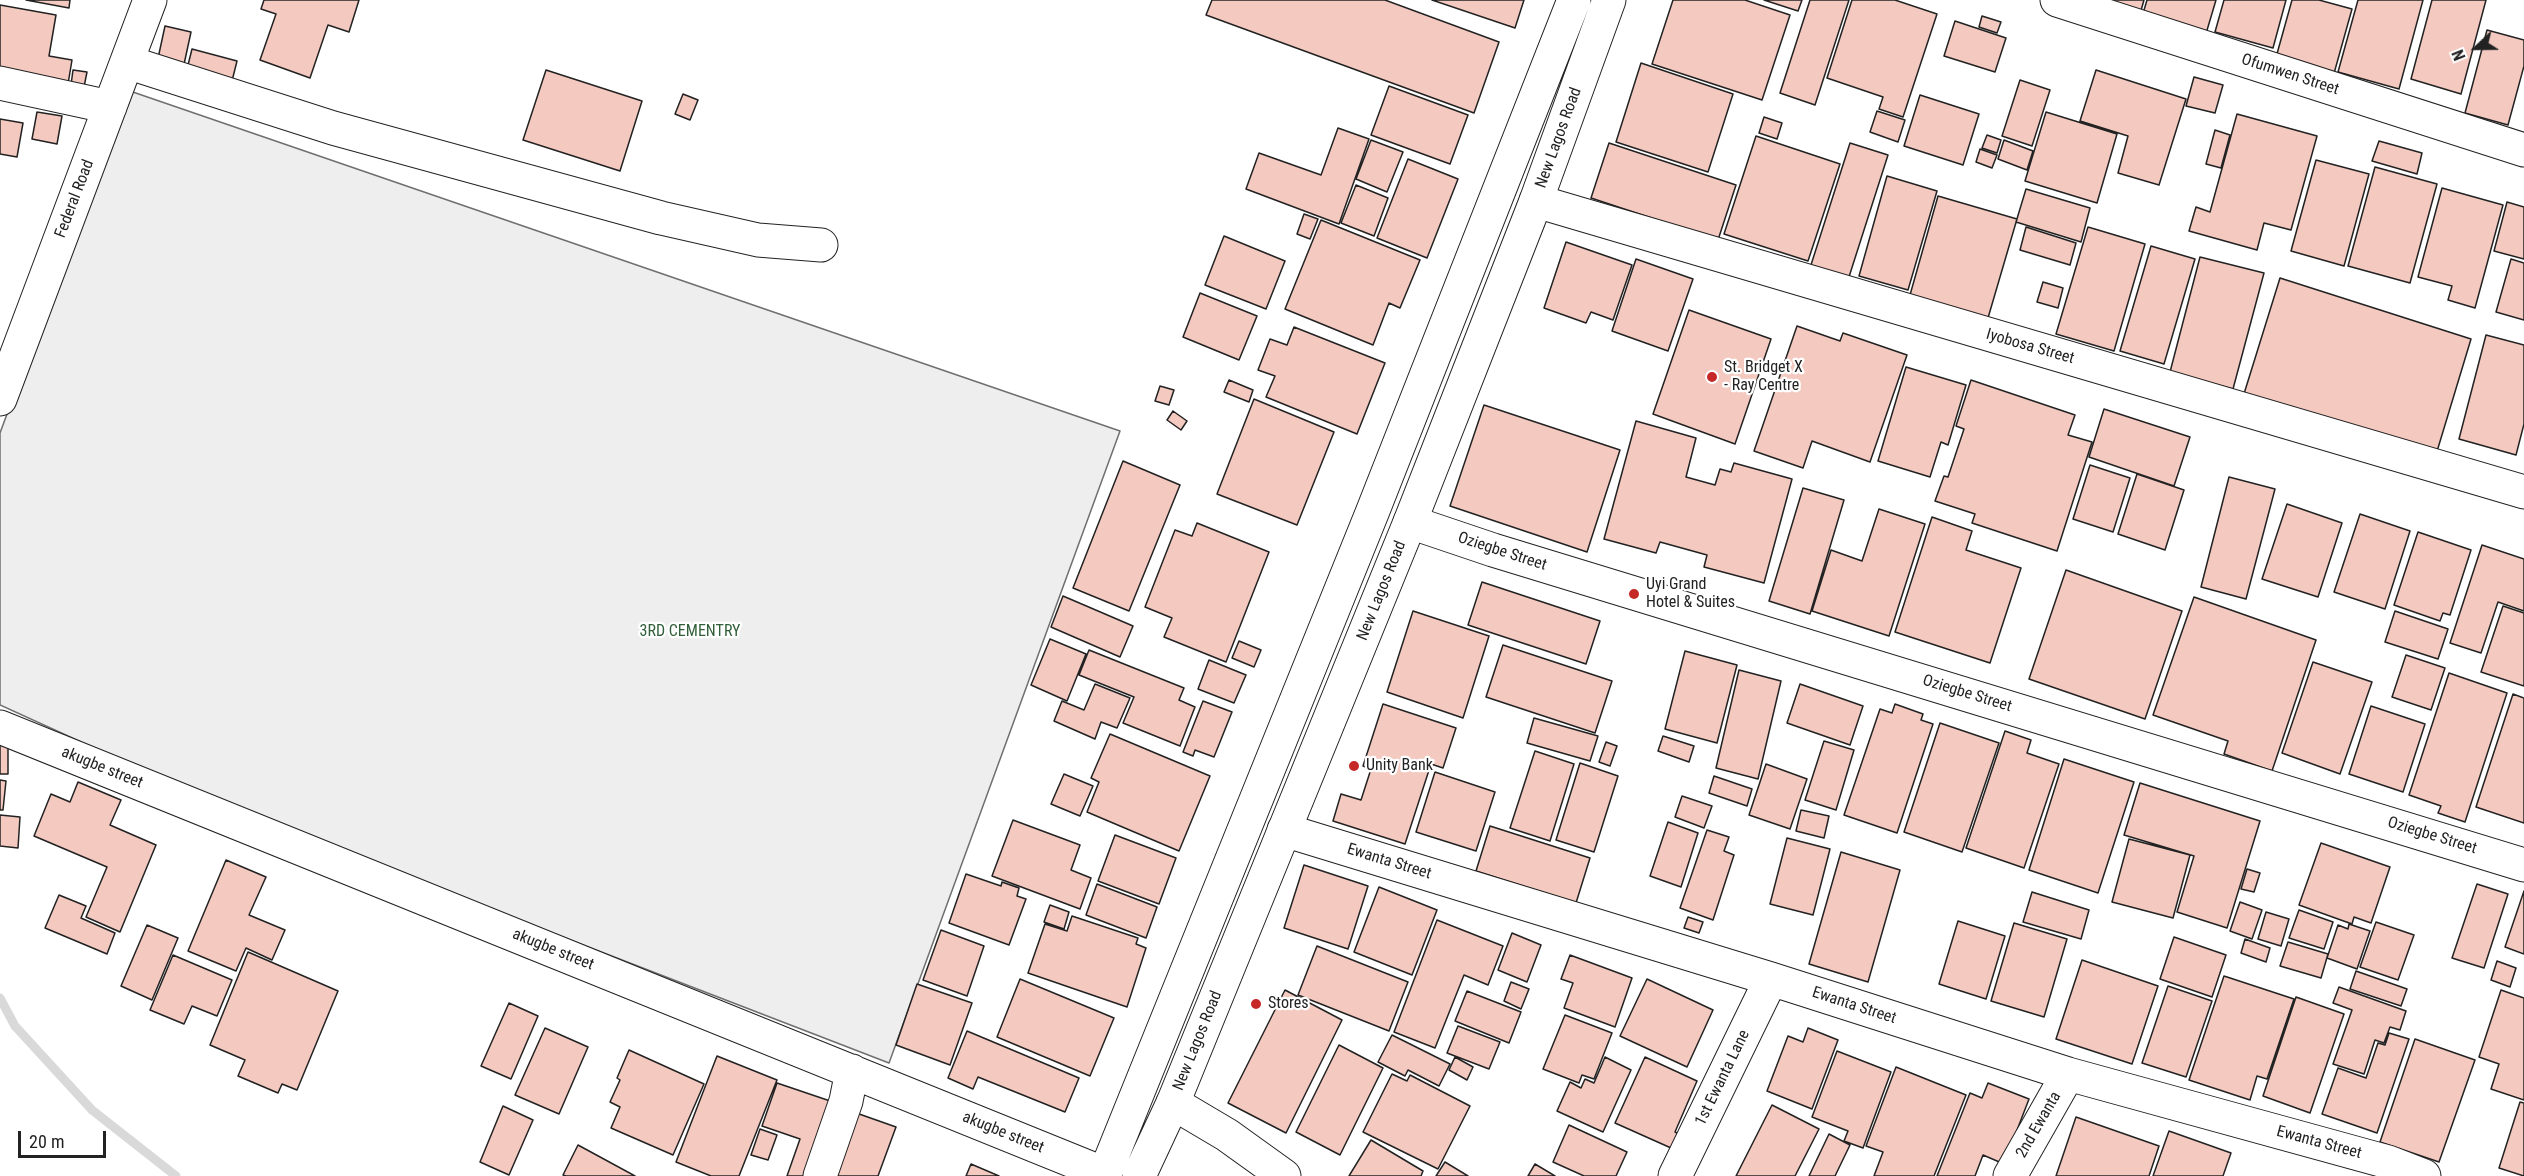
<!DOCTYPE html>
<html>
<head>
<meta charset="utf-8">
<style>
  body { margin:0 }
  #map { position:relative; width:2524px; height:1176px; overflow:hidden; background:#fff; font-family:"Roboto Condensed",sans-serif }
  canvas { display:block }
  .north { position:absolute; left:2446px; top:18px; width:60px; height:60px; -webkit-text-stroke:4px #fff; paint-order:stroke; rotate:248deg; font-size:16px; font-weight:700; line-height:24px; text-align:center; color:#222 }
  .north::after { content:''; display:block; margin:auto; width:21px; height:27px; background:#222; clip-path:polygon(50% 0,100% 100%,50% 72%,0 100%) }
  .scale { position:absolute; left:18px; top:1131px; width:88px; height:27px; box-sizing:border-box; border:3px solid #222; border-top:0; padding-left:8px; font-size:18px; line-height:21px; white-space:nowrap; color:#222; -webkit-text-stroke:4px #fff; paint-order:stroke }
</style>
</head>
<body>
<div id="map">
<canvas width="2524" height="1176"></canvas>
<div class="north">N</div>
<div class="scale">20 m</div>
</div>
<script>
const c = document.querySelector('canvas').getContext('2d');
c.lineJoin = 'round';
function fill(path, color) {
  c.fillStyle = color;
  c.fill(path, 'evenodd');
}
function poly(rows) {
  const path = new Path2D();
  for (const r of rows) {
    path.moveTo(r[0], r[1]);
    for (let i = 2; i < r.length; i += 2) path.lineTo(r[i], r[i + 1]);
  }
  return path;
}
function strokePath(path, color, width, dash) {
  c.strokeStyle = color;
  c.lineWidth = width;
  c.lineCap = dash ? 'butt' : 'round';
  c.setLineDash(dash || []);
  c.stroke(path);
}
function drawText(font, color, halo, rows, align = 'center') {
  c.font = font + ' "Roboto Condensed",sans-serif';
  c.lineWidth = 4.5;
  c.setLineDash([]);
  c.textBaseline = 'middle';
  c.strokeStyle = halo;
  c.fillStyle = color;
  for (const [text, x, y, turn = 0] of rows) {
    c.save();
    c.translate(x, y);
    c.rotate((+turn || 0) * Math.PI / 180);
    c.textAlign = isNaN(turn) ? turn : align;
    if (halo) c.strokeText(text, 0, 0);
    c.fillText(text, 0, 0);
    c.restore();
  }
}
const green = poly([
  [127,90,1120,431,889,1063,215,803,0,705,0,433,127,90]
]);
fill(green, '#eee');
strokePath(green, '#6f6f6f', 1.5);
strokePath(poly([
  [0,998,15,1026,92,1110,176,1176]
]), '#d9d9d9', 9);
const building = poly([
  [26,0,70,0,69,8,26,0],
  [264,0,359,0,349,32,328,25,310,78,260,60,276,14,261,9,264,0],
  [1212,0,1385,0,1499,42,1474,113,1206,15,1212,0],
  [1432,0,1524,0,1515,28,1432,0],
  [1673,0,1745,0,1790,15,1762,100,1652,64,1673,0],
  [1764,0,1802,0,1798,11,1764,0],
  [1810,0,1849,0,1815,105,1780,93,1810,0],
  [1852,0,1895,0,1937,14,1903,117,1879,109,1883,97,1827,78,1852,0],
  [2102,0,2144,0,2140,14,2102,0],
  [2147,0,2216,0,2205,37,2142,17,2147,0],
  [2224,0,2286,0,2273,48,2215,32,2224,0],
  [2292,0,2319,0,2352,9,2333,77,2275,61,2292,0],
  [2358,0,2423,0,2399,89,2338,72,2358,0],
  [2432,0,2486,0,2461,94,2411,79,2432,0],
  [0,5,56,15,49,56,72,60,68,84,0,72,0,5],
  [1982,16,2001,22,1997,33,1979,27,1982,16],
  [1955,21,2006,38,1995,72,1944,56,1955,21],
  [165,26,191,32,183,69,157,63,165,26],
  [2487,30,2524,40,2524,66,2508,125,2465,113,2487,30],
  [192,49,237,61,231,85,186,73,192,49],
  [1641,63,1733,94,1708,172,1616,142,1641,63],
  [73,70,87,72,84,87,71,85,73,70],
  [546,70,642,101,620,171,523,140,546,70],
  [2096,70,2186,99,2159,185,2118,173,2128,136,2080,121,2096,70],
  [2194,77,2223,85,2215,113,2186,106,2194,77],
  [2020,80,2050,90,2032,146,2002,136,2020,80],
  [1389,86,1468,115,1450,164,1371,135,1389,86],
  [683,94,698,100,690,120,675,114,683,94],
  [1920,95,1979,114,1963,165,1904,146,1920,95],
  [1877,111,1905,120,1898,142,1870,132,1877,111],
  [37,112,62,116,57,144,32,139,37,112],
  [2046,112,2117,134,2097,203,2025,181,2046,112],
  [2237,114,2317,136,2291,230,2264,223,2257,250,2189,231,2196,207,2210,212,2237,114],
  [1764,117,1782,123,1777,139,1759,133,1764,117],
  [0,119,23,123,17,157,0,154,0,119],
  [1338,128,1369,139,1339,224,1246,189,1259,153,1321,175,1338,128],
  [2215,130,2230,135,2221,168,2206,164,2215,130],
  [1987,135,2001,140,1997,153,1982,148,1987,135],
  [1756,136,1840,164,1808,261,1724,234,1756,136],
  [1371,140,1403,152,1387,192,1356,179,1371,140],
  [2004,140,2033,151,2027,170,1998,159,2004,140],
  [2379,141,2422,153,2417,174,2372,161,2379,141],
  [1609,143,1736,185,1718,240,1591,198,1609,143],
  [1850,143,1888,155,1848,280,1810,268,1850,143],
  [1980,149,1997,155,1992,168,1976,162,1980,149],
  [1408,159,1458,179,1427,258,1377,238,1408,159],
  [2316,160,2369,174,2344,266,2291,251,2316,160],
  [2375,167,2437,184,2410,283,2348,266,2375,167],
  [1887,176,1937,191,1908,290,1859,276,1887,176],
  [1356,185,1388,198,1374,236,1341,223,1356,185],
  [2442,188,2503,205,2475,308,2448,300,2452,286,2418,277,2442,188],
  [2026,189,2090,208,2081,242,2016,222,2026,189],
  [1938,196,2017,219,1988,318,1910,295,1938,196],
  [2507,202,2524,207,2524,259,2494,251,2507,202],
  [1304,214,1318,219,1310,239,1297,234,1304,214],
  [1321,220,1420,260,1400,308,1389,303,1373,345,1285,309,1321,220],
  [2026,227,2076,243,2070,265,2020,250,2026,227],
  [2088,227,2145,244,2114,351,2056,334,2088,227],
  [1224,236,1285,261,1266,309,1205,285,1224,236],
  [1566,242,1632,265,1613,320,1591,312,1586,323,1544,308,1566,242],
  [2151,246,2195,259,2164,364,2120,351,2151,246],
  [2200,257,2264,273,2233,389,2170,372,2200,257],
  [1636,259,1693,279,1668,351,1612,331,1636,259],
  [2511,259,2524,263,2524,320,2496,312,2511,259],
  [2280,278,2471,339,2435,458,2243,397,2280,278],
  [2043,282,2063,288,2058,308,2037,302,2043,282],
  [1200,293,1257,316,1239,360,1183,337,1200,293],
  [1689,310,1771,339,1735,444,1653,414,1689,310],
  [1797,326,1840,341,1843,333,1907,355,1870,462,1812,441,1803,468,1754,451,1797,326],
  [1294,327,1385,363,1357,434,1266,397,1275,376,1258,370,1270,339,1287,345,1294,327],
  [2486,335,2524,345,2524,424,2516,455,2459,439,2486,335],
  [1906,367,1966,385,1948,445,1941,442,1930,477,1878,461,1906,367],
  [1229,380,1253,390,1249,402,1224,392,1229,380],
  [1971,380,2075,415,2068,435,2092,442,2057,551,1972,523,1975,514,1935,501,1944,476,1948,477,1964,429,1956,426,1971,380],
  [1160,386,1174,390,1169,405,1155,401,1160,386],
  [1254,399,1334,432,1297,525,1217,494,1254,399],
  [1484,405,1620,450,1587,552,1450,506,1484,405],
  [2104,409,2190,437,2174,486,2089,457,2104,409],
  [1173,411,1187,421,1181,430,1167,420,1173,411],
  [1636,421,1696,438,1686,477,1715,485,1720,469,1731,472,1734,463,1792,479,1764,583,1704,567,1707,555,1660,542,1656,553,1604,539,1636,421],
  [1123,461,1180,485,1129,611,1073,588,1123,461],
  [2090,465,2130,478,2113,532,2073,519,2090,465],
  [2137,474,2184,490,2165,550,2118,534,2137,474],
  [2229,477,2275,489,2246,599,2201,587,2229,477],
  [1803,488,1844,500,1810,614,1769,601,1803,488],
  [2287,504,2342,523,2318,597,2262,579,2287,504],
  [1879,509,1925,524,1889,636,1812,611,1831,550,1862,561,1879,509],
  [2360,514,2410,531,2385,609,2334,592,2360,514],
  [1932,517,1972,531,1966,550,2021,568,1990,663,1895,632,1932,517],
  [1197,523,1269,552,1226,662,1164,637,1172,618,1145,607,1175,530,1192,536,1197,523],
  [2418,532,2471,550,2450,615,2443,613,2440,621,2394,605,2418,532],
  [2482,545,2524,559,2524,611,2498,602,2481,653,2450,643,2482,545],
  [2066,570,2182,611,2145,719,2029,679,2066,570],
  [1482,582,1600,621,1586,664,1468,625,1482,582],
  [1063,596,1133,626,1120,657,1051,627,1063,596],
  [2194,597,2316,640,2272,771,2224,754,2228,741,2153,715,2194,597],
  [2503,606,2524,613,2524,686,2481,672,2503,606],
  [1413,611,1489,636,1463,718,1387,692,1413,611],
  [2395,611,2448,629,2438,659,2385,642,2395,611],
  [1050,639,1086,654,1067,701,1031,685,1050,639],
  [1239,641,1261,650,1254,667,1232,658,1239,641],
  [1503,645,1612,681,1595,733,1486,697,1503,645],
  [1089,650,1184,688,1179,700,1195,707,1180,746,1123,723,1134,697,1079,675,1089,650],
  [1685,651,1737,665,1717,743,1665,729,1685,651],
  [2406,655,2445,668,2431,710,2392,697,2406,655],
  [1209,660,1246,675,1234,703,1198,689,1209,660],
  [2313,662,2372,682,2340,774,2282,753,2313,662],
  [1739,670,1781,681,1758,779,1716,768,1739,670],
  [2449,673,2507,693,2465,822,2438,813,2441,806,2409,795,2449,673],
  [1095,684,1130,698,1117,728,1101,722,1095,739,1054,721,1062,701,1084,710,1095,684],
  [1800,684,1863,706,1850,745,1787,723,1800,684],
  [2513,694,2524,698,2524,823,2476,807,2513,694],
  [1203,701,1232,712,1214,757,1195,750,1193,756,1183,752,1203,701],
  [1383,704,1456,728,1443,768,1431,764,1405,844,1333,821,1341,794,1361,800,1371,769,1363,766,1383,704],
  [1895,704,1923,714,1921,720,1933,724,1897,833,1844,815,1880,709,1892,713,1895,704],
  [2371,706,2425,724,2403,792,2349,774,2371,706],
  [1534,718,1598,736,1590,761,1527,743,1534,718],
  [1940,723,1999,743,1962,852,1904,832,1940,723],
  [2005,731,2031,740,2027,753,2059,764,2024,868,1966,848,2005,731],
  [1110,734,1210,776,1179,851,1087,812,1099,782,1091,778,1110,734],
  [1663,736,1694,746,1689,762,1658,751,1663,736],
  [1824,741,1854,750,1836,810,1805,800,1824,741],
  [1606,742,1617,746,1610,766,1599,762,1606,742],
  [0,744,8,744,8,774,0,774,0,744],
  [1535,751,1574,764,1550,841,1510,828,1535,751],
  [2064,759,2134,782,2098,893,2029,870,2064,759],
  [1580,763,1618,776,1594,852,1556,840,1580,763],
  [1766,764,1807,779,1790,829,1749,815,1766,764],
  [1435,772,1495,792,1476,851,1416,832,1435,772],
  [1064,774,1093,786,1080,816,1051,804,1064,774],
  [1714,776,1752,789,1747,806,1709,793,1714,776],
  [0,780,6,781,3,810,0,810,0,780],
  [78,782,121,800,110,825,156,845,120,932,86,917,107,867,34,836,51,794,70,802,78,782],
  [2140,783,2260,821,2227,928,2177,912,2194,856,2124,835,2140,783],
  [1682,796,1712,806,1704,828,1675,817,1682,796],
  [1801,810,1829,816,1824,838,1796,831,1801,810],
  [0,815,20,817,18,848,0,846,0,815],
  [1013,820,1080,845,1071,870,1091,878,1080,909,992,876,1013,820],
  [1668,822,1698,833,1681,887,1650,876,1668,822],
  [1490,826,1590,858,1576,903,1476,871,1490,826],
  [1707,830,1729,837,1724,851,1734,855,1713,920,1680,908,1707,830],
  [1115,835,1176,858,1159,904,1098,881,1115,835],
  [1787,838,1830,849,1813,915,1770,904,1787,838],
  [2129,839,2190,855,2173,918,2112,902,2129,839],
  [2321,843,2390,867,2371,923,2354,917,2352,924,2299,905,2321,843],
  [1841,852,1900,870,1868,982,1809,964,1841,852],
  [226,860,266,877,249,915,285,930,272,960,246,948,236,971,188,951,226,860],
  [1304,865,1368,886,1348,949,1284,928,1304,865],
  [2247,869,2260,873,2254,892,2241,889,2247,869],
  [966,874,1001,886,1002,882,1019,888,1017,896,1026,899,1009,945,949,923,966,874],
  [1097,884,1157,907,1146,938,1086,915,1097,884],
  [2477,884,2508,894,2484,968,2452,958,2477,884],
  [1379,887,1437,910,1412,975,1354,952,1379,887],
  [2524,891,2524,954,2505,947,2524,891],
  [2032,892,2089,910,2081,939,2023,922,2032,892],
  [59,895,86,906,81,918,115,933,107,954,45,928,59,895],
  [2240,902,2262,910,2252,939,2230,931,2240,902],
  [1050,905,1069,912,1064,929,1044,922,1050,905],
  [2299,910,2333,922,2324,949,2289,938,2299,910],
  [2266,912,2289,919,2281,946,2258,939,2266,912],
  [1072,916,1138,938,1136,944,1146,948,1127,1007,1028,973,1045,924,1067,931,1072,916],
  [1688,917,1703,922,1699,933,1684,928,1688,917],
  [1437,920,1503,946,1488,985,1464,975,1435,1048,1394,1032,1437,920],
  [1958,921,2005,936,1986,999,1939,984,1958,921],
  [2376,922,2414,935,2398,980,2360,967,2376,922],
  [2014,923,2067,939,2044,1017,1991,1001,2014,923],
  [2349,924,2370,931,2357,969,2327,958,2338,925,2348,929,2349,924],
  [147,925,178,938,152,1000,121,986,147,925],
  [941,930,984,946,967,996,923,980,941,930],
  [1512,933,1541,945,1527,982,1498,970,1512,933],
  [2174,937,2226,955,2212,997,2160,979,2174,937],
  [2245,939,2270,948,2266,962,2241,953,2245,939],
  [2288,942,2328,954,2321,978,2280,966,2288,942],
  [1317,946,1408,982,1389,1031,1298,995,1317,946],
  [248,952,338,991,297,1090,282,1084,278,1093,238,1076,245,1060,210,1045,248,952],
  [173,955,232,980,217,1016,192,1006,184,1024,150,1010,173,955],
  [1570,955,1632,978,1615,1027,1564,1008,1573,983,1561,979,1570,955],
  [2082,960,2158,986,2132,1064,2056,1039,2082,960],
  [2497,961,2516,968,2510,987,2491,980,2497,961],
  [2356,971,2407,989,2401,1006,2350,989,2356,971],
  [2224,976,2294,999,2267,1079,2257,1076,2250,1100,2189,1080,2224,976],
  [1020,979,1114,1018,1090,1076,997,1037,1020,979],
  [1647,979,1713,1010,1687,1067,1620,1036,1647,979],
  [1511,982,1529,989,1521,1009,1504,1001,1511,982],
  [917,984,972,1003,950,1065,896,1045,917,984],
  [2168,986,2212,1001,2186,1077,2142,1063,2168,986],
  [2339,987,2406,1011,2400,1030,2390,1027,2384,1043,2375,1040,2364,1074,2333,1064,2352,1010,2333,1003,2339,987],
  [1285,990,1342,1020,1286,1133,1228,1103,1285,990],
  [2501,990,2524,998,2524,1100,2491,1089,2499,1064,2479,1057,2501,990],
  [1467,991,1521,1012,1509,1043,1455,1021,1467,991],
  [2296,997,2344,1014,2310,1113,2263,1096,2296,997],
  [509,1003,538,1016,511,1079,481,1066,509,1003],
  [1565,1015,1612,1033,1594,1079,1582,1075,1579,1083,1543,1069,1565,1015],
  [1458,1026,1500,1042,1489,1069,1447,1053,1458,1026],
  [545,1028,588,1047,559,1114,515,1095,545,1028],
  [1808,1028,1838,1040,1812,1109,1767,1091,1788,1036,1803,1042,1808,1028],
  [967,1031,1079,1078,1065,1112,978,1077,973,1089,948,1078,967,1031],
  [2389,1033,2409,1039,2377,1133,2322,1114,2338,1068,2366,1078,2378,1043,2385,1045,2389,1033],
  [1392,1035,1450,1064,1439,1086,1408,1070,1405,1076,1378,1062,1392,1035],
  [2415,1039,2475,1060,2439,1162,2380,1142,2415,1039],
  [1339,1045,1383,1068,1340,1155,1296,1132,1339,1045],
  [629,1050,704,1084,673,1155,611,1128,620,1107,610,1102,620,1080,617,1078,629,1050],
  [1837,1051,1891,1072,1863,1148,1844,1141,1848,1131,1812,1117,1837,1051],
  [717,1056,777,1080,739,1176,711,1176,676,1162,717,1056],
  [1455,1057,1473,1067,1467,1080,1449,1070,1455,1057],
  [1605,1057,1631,1070,1603,1132,1557,1111,1570,1082,1581,1088,1585,1079,1594,1083,1605,1057],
  [1645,1057,1697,1081,1675,1132,1686,1137,1680,1152,1615,1123,1645,1057],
  [1896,1067,1966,1095,1934,1176,1874,1176,1883,1152,1866,1146,1896,1067],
  [1392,1074,1407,1081,1410,1075,1470,1106,1438,1169,1363,1132,1392,1074],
  [777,1083,842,1105,817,1176,787,1176,800,1139,762,1126,777,1083],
  [1988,1083,2029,1099,2004,1164,1983,1155,1975,1176,1937,1176,1970,1093,1982,1098,1988,1083],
  [2520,1102,2524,1103,2524,1176,2499,1168,2520,1102],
  [1772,1105,1819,1129,1795,1176,1736,1176,1772,1105],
  [503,1106,533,1120,509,1175,480,1162,503,1106],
  [845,1109,896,1127,878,1176,821,1176,845,1109],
  [2076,1117,2159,1146,2149,1176,2056,1176,2076,1117],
  [1569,1125,1627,1152,1616,1176,1584,1176,1553,1162,1569,1125],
  [760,1129,777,1135,768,1160,751,1155,760,1129],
  [2169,1131,2231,1153,2223,1176,2153,1176,2169,1131],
  [1829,1134,1850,1145,1835,1176,1809,1176,1829,1134],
  [1371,1140,1423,1171,1421,1176,1349,1176,1371,1140],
  [578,1145,635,1176,566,1176,563,1175,578,1145],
  [1445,1162,1468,1176,1436,1176,1445,1162],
  [971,1164,999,1176,966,1176,971,1164],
  [1535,1164,1555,1176,1528,1176,1535,1164]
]);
fill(building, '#f3c9c0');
strokePath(building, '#222', 1.5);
const minor = poly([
  [2057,0,2524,150],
  [127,62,333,128,661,218,758,240,821,245],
  [0,83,110,107],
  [1536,201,2524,492],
  [0,399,150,0],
  [1410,522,1493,550,2524,865],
  [0,727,1105,1174],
  [1284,830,1771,979,2068,1074,2388,1162,2424,1176],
  [1173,1103,1227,1135,1284,1176],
  [820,1176,846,1101,852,1071],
  [1675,1176,1771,979],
  [2010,1176,2068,1074]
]);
const major = poly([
  [1104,1176,1372,513,1574,0],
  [1139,1176,1173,1103,1410,522,1536,201,1609,0]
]);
strokePath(minor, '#222', 35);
strokePath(major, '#222', 35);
strokePath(minor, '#fff', 33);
strokePath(major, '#fff', 33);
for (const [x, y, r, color] of [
  [1712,377,6,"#c62828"],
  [1634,594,6,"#c62828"],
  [1354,766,6,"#c62828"],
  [1256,1004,6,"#c62828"]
]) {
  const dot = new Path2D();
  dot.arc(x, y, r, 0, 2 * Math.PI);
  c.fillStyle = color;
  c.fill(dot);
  strokePath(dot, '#fff', 2);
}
drawText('16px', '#222', '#fff', [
  ["Ofumwen Street",2290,75,18],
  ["New Lagos Road",1559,138,-70],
  ["Federal Road",75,199,-69],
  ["Iyobosa Street",2030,347,16],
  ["Oziegbe Street",1502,552,18],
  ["New Lagos Road",1382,591,-68],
  ["Oziegbe Street",1967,694,17],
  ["akugbe street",102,768,22],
  ["Oziegbe Street",2432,836,17],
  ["Ewanta Street",1389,862,17],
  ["akugbe street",553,950,22],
  ["Ewanta Street",1854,1006,18],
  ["New Lagos Road",1198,1041,-68],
  ["1st Ewanta Lane",1723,1078,-64],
  ["2nd Ewanta",2039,1125,-60],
  ["akugbe street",1003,1133,22],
  ["Ewanta Street",2319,1143,15]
]);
drawText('16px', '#222', '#fff', [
  ["St. Bridget X",1724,368],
  ["- Ray Centre",1724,386],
  ["Uyi Grand",1646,585],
  ["Hotel & Suites",1646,603],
  ["Unity Bank",1366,766],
  ["Stores",1268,1004]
], 'left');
drawText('16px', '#2f5e38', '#fff', [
  ["3RD CEMENTRY",690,632]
]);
</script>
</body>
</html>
